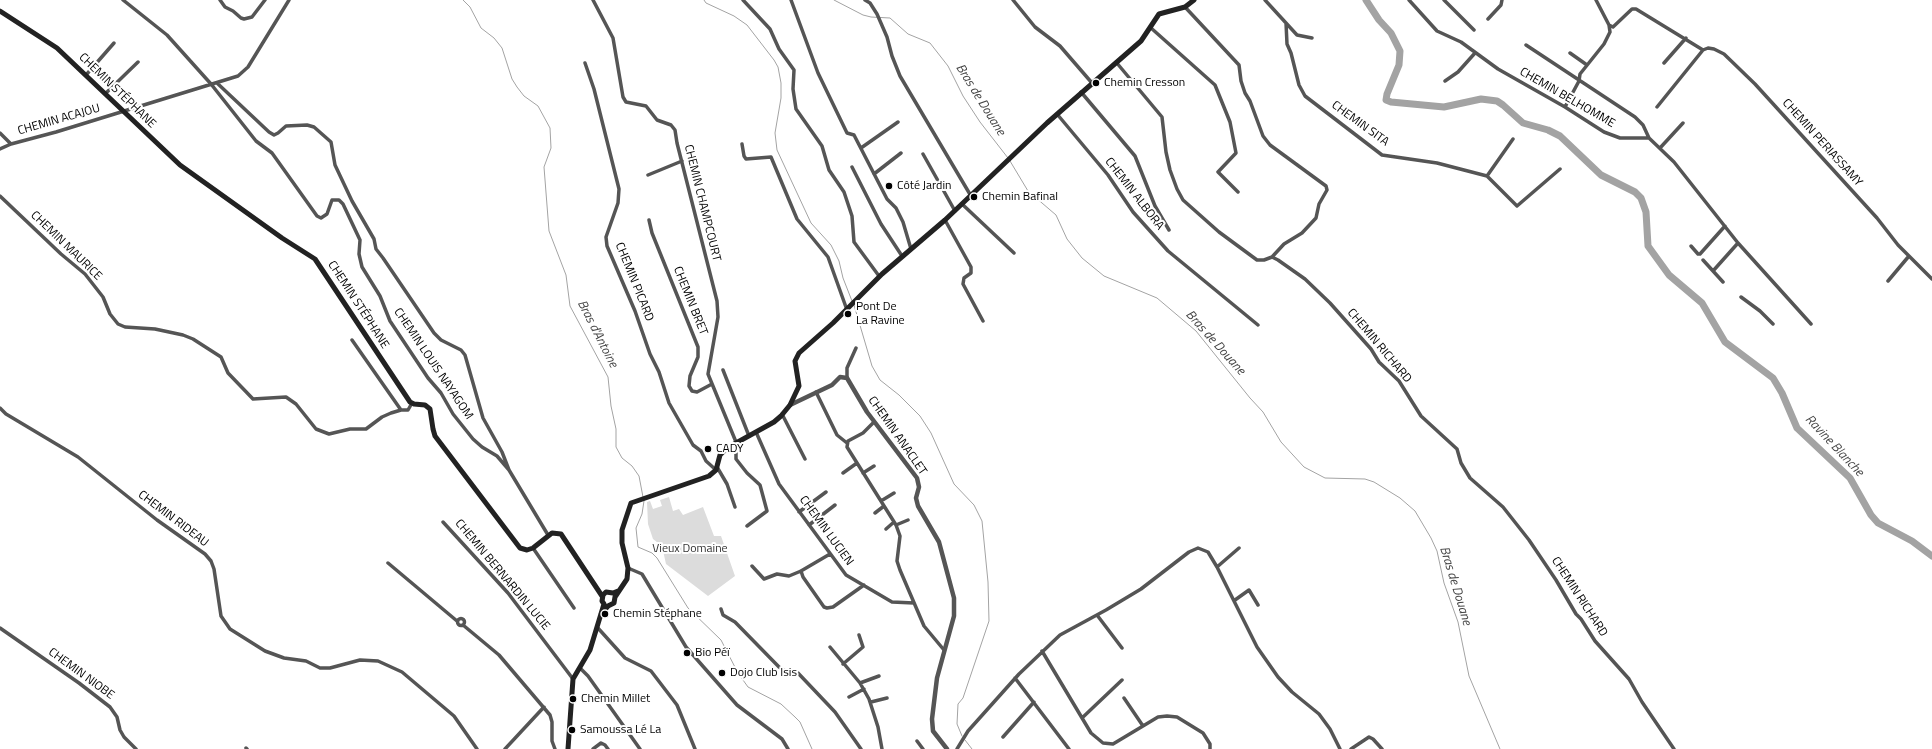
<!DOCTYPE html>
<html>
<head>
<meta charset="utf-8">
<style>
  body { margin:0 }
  canvas { display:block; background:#fff }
</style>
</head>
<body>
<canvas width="1932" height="749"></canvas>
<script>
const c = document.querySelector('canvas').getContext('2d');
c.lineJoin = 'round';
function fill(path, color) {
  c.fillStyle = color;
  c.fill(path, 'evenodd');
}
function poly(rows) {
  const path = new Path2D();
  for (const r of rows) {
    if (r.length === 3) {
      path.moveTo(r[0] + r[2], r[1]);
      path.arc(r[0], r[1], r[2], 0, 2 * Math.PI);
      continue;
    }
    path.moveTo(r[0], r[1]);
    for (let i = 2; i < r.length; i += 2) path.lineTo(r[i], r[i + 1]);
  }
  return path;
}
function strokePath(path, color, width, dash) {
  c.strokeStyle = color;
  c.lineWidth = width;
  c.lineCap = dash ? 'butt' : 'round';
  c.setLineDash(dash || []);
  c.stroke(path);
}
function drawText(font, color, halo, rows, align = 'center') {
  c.font = font + ' "Titillium Web",sans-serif';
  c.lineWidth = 4;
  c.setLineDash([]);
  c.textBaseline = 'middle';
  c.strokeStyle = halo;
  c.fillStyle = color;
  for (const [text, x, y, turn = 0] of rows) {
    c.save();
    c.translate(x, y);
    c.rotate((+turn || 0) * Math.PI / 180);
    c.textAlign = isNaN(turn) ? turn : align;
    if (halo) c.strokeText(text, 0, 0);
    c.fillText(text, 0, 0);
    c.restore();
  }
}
fill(poly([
  [669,497,673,511,679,509,683,515,703,507,714,536,721,536,735,576,708,596,666,564,662,546,653,539,648,524,647,502,650,501,653,509,662,506,660,500]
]), '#dcdcdc');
strokePath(poly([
  [463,0,470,7,481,28,494,38,502,48,512,79,517,87,524,96,538,106,550,128,551,148,544,167,549,231,566,275,570,306,608,377,611,406,616,429,616,447,622,458,632,466,639,476,643,497],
  [704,0,706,3,734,16,747,25,774,60,778,67,781,83,781,98,775,133,777,150,811,223,831,245,839,261,843,278,852,301],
  [834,0,863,15,871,17,890,18,908,34,930,43,948,66,963,96,980,122,1008,158],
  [1010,161,1028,191,1056,215,1067,239,1082,258,1104,276,1157,298,1196,331,1250,398,1263,412,1281,442,1304,467,1325,478,1365,479,1374,482,1400,498,1415,511,1431,538,1437,551,1444,583,1458,622,1469,676,1500,749],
  [854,305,872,366,880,380,899,395,920,416,931,433,954,484,974,505,982,521,988,582,989,621,963,698,958,704,957,724,962,736],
  [644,501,642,514,636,528,638,547,652,553,657,558,688,608,721,640,738,673,748,687,781,704,795,717,800,722,812,749],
  [965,740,972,749]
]), '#a3a3a3', 1);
strokePath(poly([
  [1366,0,1379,20,1391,33,1400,51,1399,65,1387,94,1386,100,1391,102,1444,107,1481,99,1497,101,1503,105,1523,123,1548,130,1560,136,1601,175,1635,192,1641,198,1646,212,1648,246,1669,275,1702,303,1725,342,1773,378,1782,393,1797,428,1850,478,1871,515,1878,523,1912,541,1932,556]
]), '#a3a3a3', 7);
strokePath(poly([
  [123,0,167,35,211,84,256,141,272,153,317,216,321,218,327,214,332,200,339,200,343,204,360,240,359,254,362,267,380,296,390,321,428,378,441,393,453,414,473,439,482,447,497,456,509,470],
  [220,0,225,7,233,11,241,18,244,19,252,17,265,0],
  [593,0,613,38,623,97,626,102,646,106,657,120,671,125,675,130,677,143,717,301,718,317,708,374,736,442],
  [743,0,770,29,779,49,794,70,793,89,796,109,822,146,829,170,844,192,852,216,854,242,879,276],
  [791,0,818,73,847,133,854,135,887,199,896,208,903,222,911,249],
  [865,0,870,3,877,14,887,37,892,56,900,76,971,196],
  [1013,0,1035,27,1060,46,1092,83],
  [1265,0,1297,35,1312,38],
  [1409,0,1437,31,1461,42,1498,69,1565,107,1604,132,1620,138,1649,138,1674,162,1738,243,1811,324],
  [1444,0,1474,30],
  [1185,7,1239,65,1241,81,1245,93,1250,101,1263,136,1270,145,1326,186,1327,190,1319,204,1316,218,1302,233,1284,244,1272,257],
  [1488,19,1501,5,1502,0],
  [1286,23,1287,44,1291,53,1299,85,1305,96,1382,155,1437,163,1487,176,1517,206,1560,169],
  [1609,25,1613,27,1632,9,1636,9,1703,50,1708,48,1714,49,1724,54,1755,84,1877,218,1898,245,1932,279],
  [1151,28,1215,85,1230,122,1236,153,1218,172,1238,192],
  [1526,45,1635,117,1643,125,1649,138],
  [1570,53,1587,65],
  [1116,62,1162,117,1166,152,1170,170,1177,189,1183,200,1219,232,1257,260,1264,260,1272,257,1278,260,1305,279,1330,303,1371,349,1379,362,1399,381,1421,416,1457,449,1461,463,1470,478,1503,507,1529,540,1556,580,1576,614,1581,619,1595,641,1629,679,1642,702,1674,749],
  [585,63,594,89,619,189,618,203,606,237,607,246,635,311,650,354,659,372,669,403,693,445,701,451,706,461,716,470],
  [1664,63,1686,38],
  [86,75,114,43],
  [1445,81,1458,72,1475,53],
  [217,83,269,132,274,135,278,133,286,126,307,125,314,127,331,142,335,165,352,201,374,239,376,249,383,258,434,333,441,340,461,350,465,355,483,418,502,452,509,470,548,535],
  [1081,92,1135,156,1155,206,1169,230],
  [106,93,138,62],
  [1565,107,1579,81,1580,74,1604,44,1610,32,1609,25,1596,0],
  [1657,107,1703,50],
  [1057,114,1108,175,1133,212,1168,251,1258,325],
  [0,133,11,144],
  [742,144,744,156,746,159,771,157,797,219,828,257,847,310],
  [861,148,898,122],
  [1660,148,1683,123],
  [0,149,11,144,56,132,238,76,248,67,289,0],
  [923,154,955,211],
  [852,167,881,224,902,256],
  [874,174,901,153],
  [648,175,682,161],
  [1487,176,1513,139],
  [0,196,61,254,85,274,103,297,110,314,118,324,125,327,155,329,183,335,193,339,221,357,228,373,253,399,286,397,296,404,316,429,329,434,350,429,366,429,382,417,391,413,401,410,408,410,412,403],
  [962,204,1014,253],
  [649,220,652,233,698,347,698,357,690,376,689,386,692,391,697,392,712,384],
  [945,220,971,267,971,273,964,278,963,284,983,321],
  [1691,246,1698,254,1700,254,1725,226],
  [1703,260,1723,282],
  [1713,271,1738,243],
  [1888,281,1909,256],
  [1741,297,1760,311,1773,324],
  [352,340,401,410],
  [723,370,749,436],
  [847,378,847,368,856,348],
  [816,392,837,435,847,443],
  [0,408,6,414,78,457,157,520,205,554,211,561,214,569,221,616,230,629,265,651,284,658,306,661,320,668,330,668,360,660,378,661,402,672,454,716,477,749],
  [782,414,805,459],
  [874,422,863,433,848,441,847,447,896,525,900,536,897,561,900,570,924,626,944,650],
  [756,432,779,484,846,575,892,602,914,603],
  [738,442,736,451,736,459,747,473,760,485,767,511,747,526],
  [717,467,727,484,735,507],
  [843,473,857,463],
  [863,473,874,466],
  [881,501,894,493],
  [799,512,826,492],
  [875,513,884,506],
  [443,522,508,593,573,679],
  [809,525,835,505],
  [896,525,908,520],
  [886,529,894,522],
  [533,548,574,608],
  [388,563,457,621],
  [752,566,764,579,777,574,789,576,801,571,830,554],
  [1217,567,1239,548],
  [628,568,642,574,686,647,737,705,782,739,788,749],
  [801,571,803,577,824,607,827,608,833,607,864,585],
  [1235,600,1249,590,1258,605],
  [721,609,723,615,735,622,779,667,786,671,798,673,835,712,861,749],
  [1097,615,1122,648],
  [461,622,3.5],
  [463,625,499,655,550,715,552,722,552,741,555,749],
  [597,627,625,658,651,671,677,705,695,749],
  [0,628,79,683,110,707,117,717,120,730,124,737,136,749],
  [830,647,860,683,869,699,878,727,882,749],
  [1042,651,1091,733,1103,743,1113,744,1158,717,1167,716,1177,717,1203,733,1210,744,1210,749],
  [843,664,863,647,859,635],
  [580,668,588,676,640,749],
  [1015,678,1069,749],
  [860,683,879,676],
  [849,697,864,689],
  [1124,698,1143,726],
  [871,702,887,698],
  [1082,718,1122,680],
  [1003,737,1034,702],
  [917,741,923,749],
  [246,748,247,749],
  [505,749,544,707],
  [593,749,601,743,605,745,608,749],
  [957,749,968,731,1019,674,1060,635,1106,610,1141,589,1189,552,1198,548,1208,552,1217,567,1257,647,1278,677,1292,692,1319,714,1330,729,1340,749],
  [1351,749,1369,737,1373,739,1382,749]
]), '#555', 3.5);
strokePath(poly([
  [790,405,832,385,840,377,847,378,867,412,917,478,919,487,916,498,918,506,939,542,954,598,954,616,937,678,932,719,933,731,947,749]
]), '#555', 4.5);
strokePath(poly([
  [0,11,57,48,180,165,282,238,315,259,410,402,414,404,425,405,430,409,433,429,435,436,520,548,527,550,533,548,552,533,561,534,602,596],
  [601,614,608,606,614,603,615,597,627,579,628,568,622,543,622,530,631,503,709,476,716,470,720,455,727,448,774,422,781,416,790,405,799,386,795,361,799,353,833,323,882,274,945,220,1047,123,1141,41,1159,14,1185,7,1194,0],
  [568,749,573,679,590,650,604,604,602,601,603,595,606,592,613,593,618,591]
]), '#222', 5);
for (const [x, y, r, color] of [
  [1096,83,4,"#000"],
  [889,186,4,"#000"],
  [974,197,4,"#000"],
  [848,314,4,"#000"],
  [708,449,4,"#000"],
  [605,614,4,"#000"],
  [687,653,4,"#000"],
  [722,673,4,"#000"],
  [573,699,4,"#000"],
  [572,730,4,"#000"]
]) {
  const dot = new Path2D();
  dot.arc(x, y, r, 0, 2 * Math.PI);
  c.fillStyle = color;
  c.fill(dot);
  strokePath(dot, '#fff', 1.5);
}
drawText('12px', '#000', '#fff', [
  ["Chemin Cresson",1104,83],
  ["Côté Jardin",897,186],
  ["Chemin Bafinal",982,197],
  ["Pont De",856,307],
  ["La Ravine",856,321],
  ["CADY",716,449],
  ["Chemin Stéphane",613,614],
  ["Bio Péï",695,653],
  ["Dojo Club Isis",730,673],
  ["Chemin Millet",581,699],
  ["Samoussa Lé La",580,730]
], 'left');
drawText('12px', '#000', '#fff', [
  ["CHEMIN STÉPHANE",117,91,44],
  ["CHEMIN BELHOMME",1567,98,30],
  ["CHEMIN ACAJOU",59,120,-16],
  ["CHEMIN SITA",1360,124,36],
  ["CHEMIN PERIASSAMY",1822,143,48],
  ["CHEMIN ALBORA",1134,194,52],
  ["CHEMIN CHAMPCOURT",702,203,76],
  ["CHEMIN MAURICE",66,246,44],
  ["CHEMIN PICARD",634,282,68],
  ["CHEMIN BRET",690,301,68],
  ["CHEMIN STÉPHANE",358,305,57],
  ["CHEMIN RICHARD",1379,346,50],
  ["CHEMIN LOUIS NAYAGOM",433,364,56],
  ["CHEMIN ANACLET",897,436,55],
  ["CHEMIN RIDEAU",173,519,37],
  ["CHEMIN LUCIEN",826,531,54],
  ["CHEMIN BERNARDIN LUCIE",502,575,50],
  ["CHEMIN RICHARD",1579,597,57],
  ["CHEMIN NIOBE",81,674,36]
]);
drawText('12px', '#333', '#fff', [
  ["Vieux Domaine",690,549]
]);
drawText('italic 13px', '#444', '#fff', [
  ["Bras de Douane",980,100,58],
  ["Bras d'Antoine",597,334,63],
  ["Bras de Douane",1215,343,48],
  ["Ravine Blanche",1834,446,47],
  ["Bras de Douane",1455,586,73]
]);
</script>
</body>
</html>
